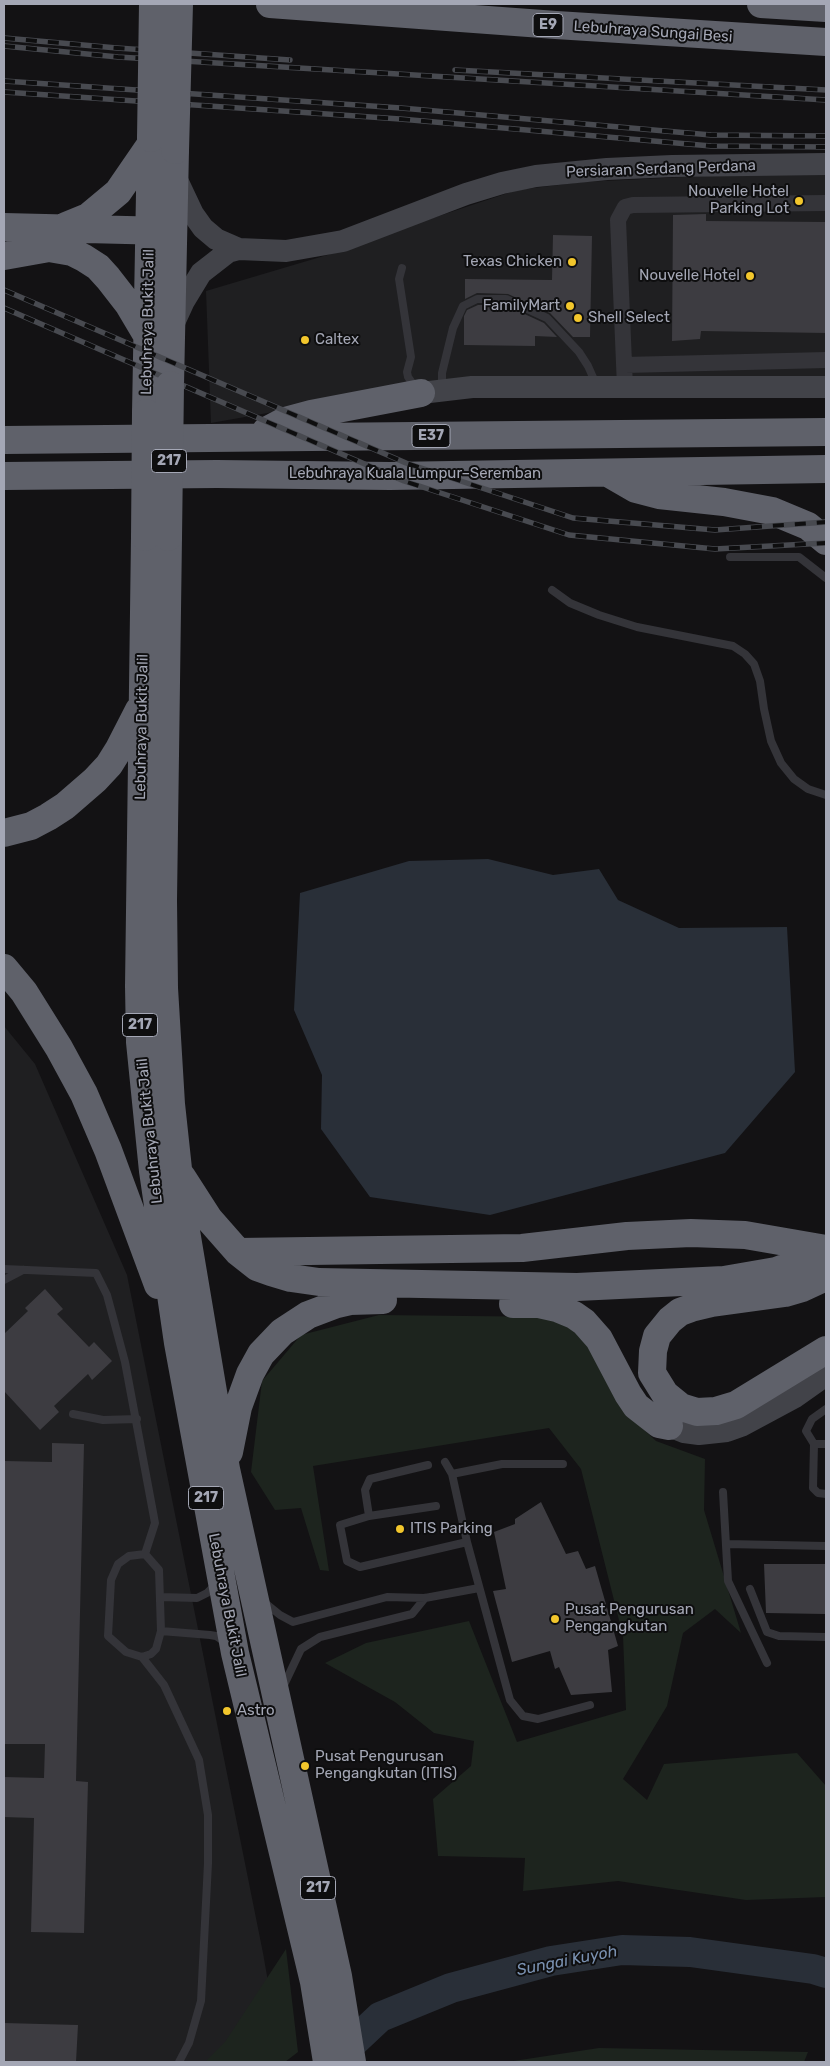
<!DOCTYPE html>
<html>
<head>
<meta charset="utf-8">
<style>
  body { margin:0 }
  #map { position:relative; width:830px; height:2066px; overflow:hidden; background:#131214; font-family:Rubik,sans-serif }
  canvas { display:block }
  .frame { position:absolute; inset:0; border:5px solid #a4a7b5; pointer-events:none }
</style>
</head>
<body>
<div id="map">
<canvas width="830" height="2066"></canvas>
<div class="frame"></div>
</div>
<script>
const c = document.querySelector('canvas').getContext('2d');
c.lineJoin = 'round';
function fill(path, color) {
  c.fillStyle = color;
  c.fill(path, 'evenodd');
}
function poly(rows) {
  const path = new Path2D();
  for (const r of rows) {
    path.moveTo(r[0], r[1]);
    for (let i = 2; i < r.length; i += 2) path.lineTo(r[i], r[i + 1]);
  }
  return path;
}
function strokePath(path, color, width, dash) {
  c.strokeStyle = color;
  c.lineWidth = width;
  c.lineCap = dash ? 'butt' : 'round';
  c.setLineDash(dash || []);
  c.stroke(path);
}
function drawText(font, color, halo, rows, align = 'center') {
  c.font = font + ' Rubik,sans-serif';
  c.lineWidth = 4;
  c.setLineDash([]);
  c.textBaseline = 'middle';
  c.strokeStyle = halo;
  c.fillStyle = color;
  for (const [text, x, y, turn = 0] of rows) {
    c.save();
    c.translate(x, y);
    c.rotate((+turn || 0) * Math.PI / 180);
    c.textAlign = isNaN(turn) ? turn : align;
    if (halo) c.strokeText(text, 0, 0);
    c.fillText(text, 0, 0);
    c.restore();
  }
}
fill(poly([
  [745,174,826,174,826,377,465,378,211,423,206,291,344,250,394,231,517,190,583,182],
  [4,1026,35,1064,127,1275,263,1953,282,2062,4,2062]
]), '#1f1f21');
fill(poly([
  [379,1315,557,1317,591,1344,622,1409,656,1441,705,1459,704,1510,741,1633,715,1609,683,1633,667,1706,623,1779,647,1800,664,1764,797,1753,826,1786,826,1897,746,1900,618,1881,523,1891,525,1858,438,1856,433,1799,471,1766,474,1741,434,1733,395,1702,325,1663,366,1643,469,1621,517,1742,626,1710,623,1636,581,1469,549,1428,313,1466,329,1571,320,1570,301,1508,275,1510,251,1472,262,1381,301,1335],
  [286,1949,298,2052,285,2062,205,2062,225,2042],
  [599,2048,808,2052,804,2062,507,2062]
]), '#1d241e');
fill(poly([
  [488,859,553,875,599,869,618,900,679,928,787,927,795,1072,725,1153,490,1215,370,1197,321,1129,322,1075,294,1010,300,893,409,861]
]), '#292f38');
strokePath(poly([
  [332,2062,380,2017,451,1988,551,1961,622,1950,690,1952,813,1969,826,1973]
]), '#292f38', 30);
fill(poly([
  [706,214,706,221,826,222,826,333,701,331,700,339,672,341,673,215],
  [553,235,592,236,590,337,573,337,550,313,508,294,477,293,465,299,465,279,552,280],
  [478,305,505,305,544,323,557,337,535,336,535,346,464,345,464,316,467,310],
  [45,1289,63,1309,57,1314,89,1347,94,1342,112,1361,92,1380,88,1374,54,1406,59,1412,40,1430,4,1391,4,1334,28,1311,25,1308],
  [52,1443,84,1444,76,1781,88,1782,84,1933,31,1932,34,1818,4,1817,4,1777,44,1778,45,1744,4,1744,4,1461,52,1462],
  [541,1502,566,1554,578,1551,586,1569,595,1566,618,1646,608,1650,612,1692,571,1695,559,1667,555,1669,550,1651,512,1662,493,1591,506,1589,494,1532,515,1524,515,1519],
  [764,1564,825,1564,825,1614,766,1613],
  [4,2023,78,2025,76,2062,4,2062]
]), '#3d3c41');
strokePath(poly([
  [402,268,399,279,411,357,407,372,408,377,416,388],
  [442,388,442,373,453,328,463,306,477,299,506,299,547,318,579,352,588,366,596,384],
  [730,557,799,557,826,578],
  [552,590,570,603,599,615,637,627,733,646,745,654,754,664,760,681,764,709,771,741,781,763,794,779,808,789,826,795],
  [4,1269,96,1273,107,1295,125,1362,155,1523,145,1554],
  [4,1280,23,1270],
  [826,1409,812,1419,806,1431,814,1444,813,1488,818,1493,826,1494],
  [73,1414,103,1420,137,1419],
  [814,1444,826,1444],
  [445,1462,452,1474,467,1542,510,1700,523,1716,538,1719,590,1705],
  [452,1474,502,1464,563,1464],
  [723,1492,728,1581,767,1663],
  [436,1506,369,1516,340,1525,347,1561,360,1567,467,1542],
  [369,1516,365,1490,370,1479,428,1465],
  [726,1544,826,1546],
  [145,1554,159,1570,161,1631,156,1649,151,1654,142,1657,126,1652,108,1636,111,1580,118,1564,129,1556,145,1554],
  [750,1589,767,1632,779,1636,826,1637],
  [161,1597,197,1598,207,1593,216,1584],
  [264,1602,280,1615,293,1622,387,1597,425,1598,479,1588],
  [161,1631,210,1635,216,1636,225,1642],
  [142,1657,164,1685,199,1760,208,1815,208,1863,201,2001,189,2043,179,2062],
  [283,1687,301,1649,320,1637,412,1614,425,1598]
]), '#343439', 8);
strokePath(poly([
  [625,365,826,360],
  [625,387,618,220,625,207,633,205,826,203]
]), '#343439', 16);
strokePath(poly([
  [176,178,193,214,203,228,216,239,239,249],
  [173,325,184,301,201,273,228,252,239,249,286,251,343,241,466,194,502,183,536,176,607,169,672,166,826,164],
  [421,393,472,387,826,387],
  [669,1426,684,1432,699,1434,727,1431,741,1426,795,1397,826,1375]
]), '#424349', 22);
strokePath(poly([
  [270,4,556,25,826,42],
  [761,4,826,8],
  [66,226,88,217,118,192,151,144],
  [4,227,167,231],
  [4,256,49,248,72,252,84,258,98,267,108,278,129,305,148,337],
  [170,385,175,150],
  [146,413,151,138],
  [266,431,285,421,311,414,421,393],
  [4,440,826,432],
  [610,474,636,489,659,495,724,502,772,511,808,526,826,541],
  [4,476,217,474,390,476,826,469],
  [145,537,139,986,140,1042,153,1171,178,1343,235,1653,314,1982,327,2062],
  [168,537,163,900,164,988,171,1104,178,1169,186,1231,226,1469,338,1976,352,2062],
  [4,833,31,826,48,817,65,806,95,780,109,765,119,749,139,710],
  [4,968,24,992,59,1048,84,1094,108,1150,158,1285],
  [182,1177,209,1219,238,1252,257,1267,271,1272,291,1278,319,1282,577,1287,724,1280,776,1271,818,1255,826,1250],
  [238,1252,522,1248,627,1236,691,1233,745,1235,826,1249],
  [826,1277,802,1288,785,1293,712,1303,691,1308,680,1312,670,1320,657,1336,653,1351,652,1373,665,1394,681,1407,697,1412,716,1411,736,1405,826,1350],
  [513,1304,539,1304,557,1308,574,1315,584,1322,599,1339,628,1394,636,1406,659,1424,669,1426],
  [229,1452,238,1407,250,1374,261,1354,282,1332,308,1315,337,1304,350,1301,383,1300]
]), '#5f616a', 28);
const rail = poly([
  [4,38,117,48,290,60],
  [4,46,118,57,826,100],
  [455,70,826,90],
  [4,81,401,108,711,135,826,136],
  [4,92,400,119,711,146,826,147],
  [4,290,406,463,573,518,715,530,826,522],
  [4,308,404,481,569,535,715,549,826,543]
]);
strokePath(rail, '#484a50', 5.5);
strokePath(rail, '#0e0e0f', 4, [11]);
strokePath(poly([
  [151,138,153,4],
  [175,150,179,4],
  [145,537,146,413],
  [168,537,170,385]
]), '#5f616a', 28);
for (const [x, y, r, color] of [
  [799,201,5,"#f2c62c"],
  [572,262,5,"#f2c62c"],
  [750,276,5,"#f2c62c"],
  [570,306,5,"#f2c62c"],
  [578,318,5,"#f2c62c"],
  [305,340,5,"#f2c62c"],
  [400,1529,5,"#f2c62c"],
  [555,1619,5,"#f2c62c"],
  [227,1711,5,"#f2c62c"],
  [305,1766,5,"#f2c62c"]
]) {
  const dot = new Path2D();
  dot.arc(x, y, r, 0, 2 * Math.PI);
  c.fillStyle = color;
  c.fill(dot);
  strokePath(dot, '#0e0e0f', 2);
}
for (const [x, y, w] of [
  [548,25,30],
  [431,436,38],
  [169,461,35],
  [140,1025,35],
  [206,1498,35],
  [318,1888,35]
]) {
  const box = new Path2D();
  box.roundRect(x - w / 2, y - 11.5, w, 23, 4);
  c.fillStyle = '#0e0e0f';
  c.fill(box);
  strokePath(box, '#a4a7b5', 1);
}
drawText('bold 14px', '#a4a7b5', null, [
  ["E9",548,25],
  ["E37",431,436],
  ["217",169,461],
  ["217",140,1025],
  ["217",206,1498],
  ["217",318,1888]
]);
drawText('15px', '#a4a7b5', '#0e0e0f', [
  ["Lebuhraya Sungai Besi",653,32,4],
  ["Persiaran Serdang Perdana",661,169,-2],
  ["Lebuhraya Bukit Jalil",148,322,-89],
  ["Lebuhraya Kuala Lumpur–Seremban",415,474],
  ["Lebuhraya Bukit Jalil",142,727,-89],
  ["Lebuhraya Bukit Jalil",150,1131,-96],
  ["Lebuhraya Bukit Jalil",227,1605,79]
]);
drawText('15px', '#a4a7b5', '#0e0e0f', [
  ["Nouvelle Hotel",789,192,"right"],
  ["Parking Lot",789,209,"right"],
  ["Texas Chicken",562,262,"right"],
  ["Nouvelle Hotel",740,276,"right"],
  ["FamilyMart",560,306,"right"],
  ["Shell Select",588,318],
  ["Caltex",315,340],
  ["ITIS Parking",410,1529],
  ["Pusat Pengurusan",565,1610],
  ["Pengangkutan",565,1627],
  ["Astro",237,1711],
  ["Pusat Pengurusan",315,1757],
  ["Pengangkutan (ITIS)",315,1774]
], 'left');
drawText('italic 16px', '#7a91b1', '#0e0e0f', [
  ["Sungai Kuyoh",567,1961,-11]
]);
</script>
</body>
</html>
